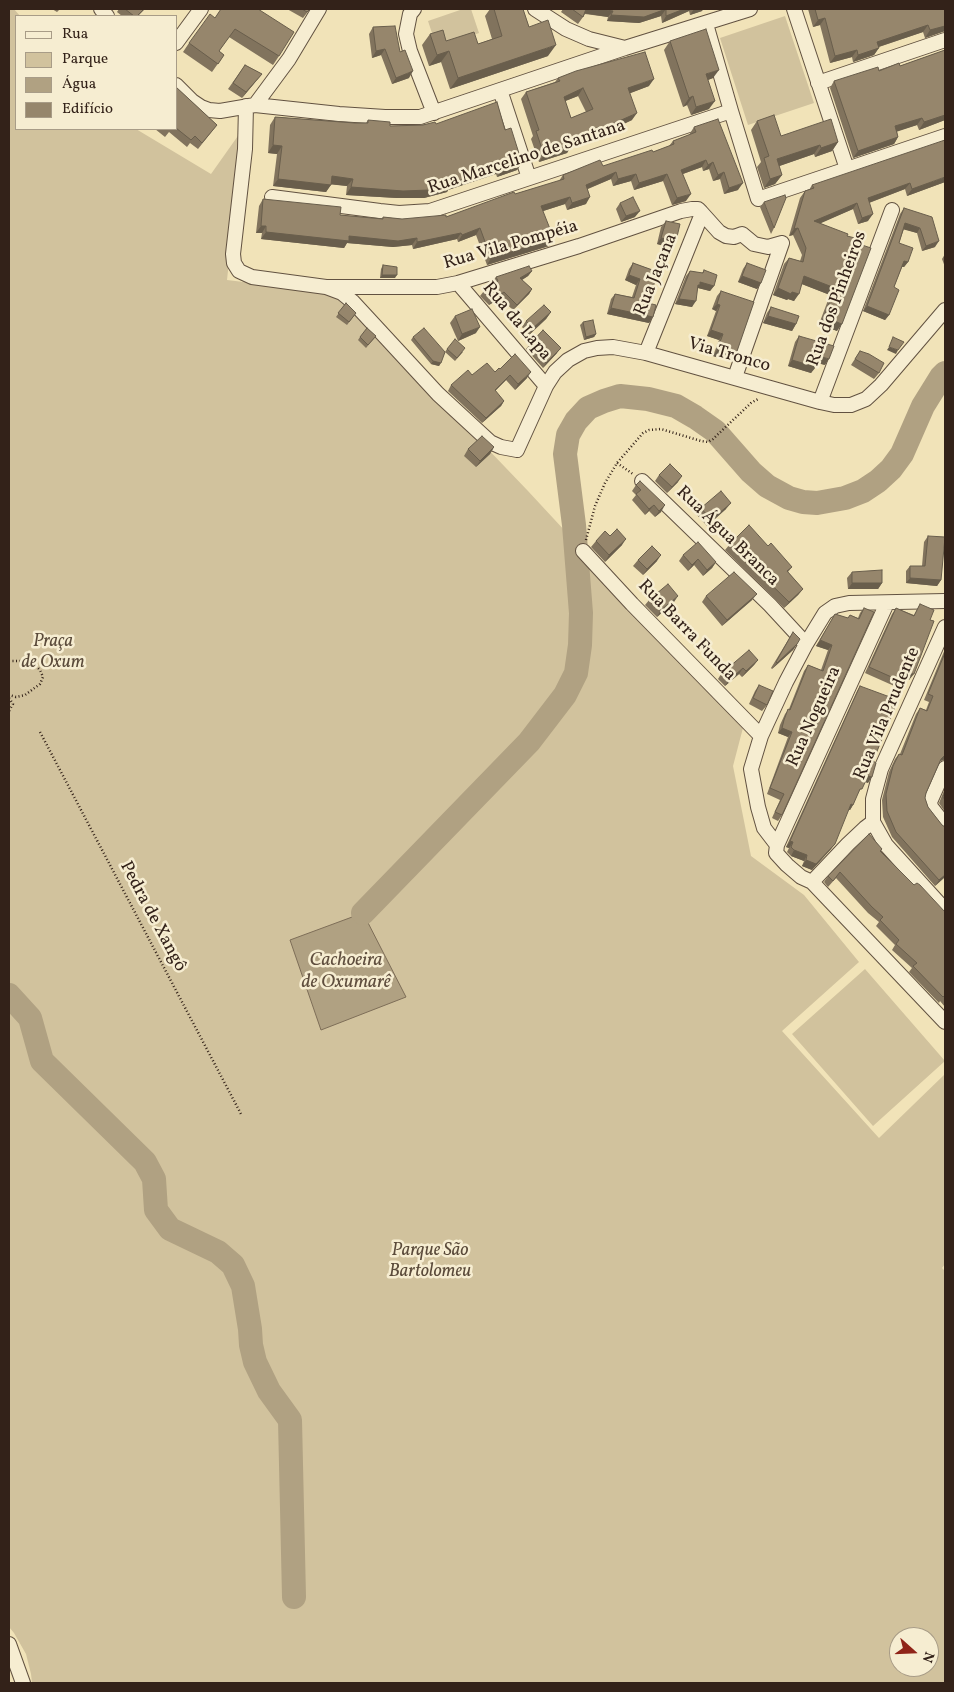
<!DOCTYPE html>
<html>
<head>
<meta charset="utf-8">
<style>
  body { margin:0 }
  #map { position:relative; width:954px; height:1692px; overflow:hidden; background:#f1e3b8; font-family:Vollkorn,serif }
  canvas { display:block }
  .frame { position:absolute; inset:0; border:10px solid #332219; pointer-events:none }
  .legend { position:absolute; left:15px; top:15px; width:162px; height:115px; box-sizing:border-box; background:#f6edd1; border:1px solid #a89c87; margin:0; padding:6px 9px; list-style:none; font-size:15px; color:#332219 }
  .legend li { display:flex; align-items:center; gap:10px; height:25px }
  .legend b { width:25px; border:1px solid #a89c87 }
  .north { position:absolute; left:889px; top:1627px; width:50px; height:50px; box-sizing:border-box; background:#f6edd1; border:1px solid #a89c87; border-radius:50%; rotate:110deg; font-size:14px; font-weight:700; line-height:20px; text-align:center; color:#332219 }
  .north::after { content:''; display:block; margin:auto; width:18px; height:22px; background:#8f2418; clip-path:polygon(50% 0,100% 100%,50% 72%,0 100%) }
</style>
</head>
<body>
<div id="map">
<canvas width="954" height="1692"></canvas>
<div class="frame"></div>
<ul class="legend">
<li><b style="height:6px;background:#f6edd1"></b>Rua</li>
<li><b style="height:14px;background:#d1c29d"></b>Parque</li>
<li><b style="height:14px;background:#b0a182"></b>Água</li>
<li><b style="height:14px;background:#96866c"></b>Edifício</li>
</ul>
<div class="north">N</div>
</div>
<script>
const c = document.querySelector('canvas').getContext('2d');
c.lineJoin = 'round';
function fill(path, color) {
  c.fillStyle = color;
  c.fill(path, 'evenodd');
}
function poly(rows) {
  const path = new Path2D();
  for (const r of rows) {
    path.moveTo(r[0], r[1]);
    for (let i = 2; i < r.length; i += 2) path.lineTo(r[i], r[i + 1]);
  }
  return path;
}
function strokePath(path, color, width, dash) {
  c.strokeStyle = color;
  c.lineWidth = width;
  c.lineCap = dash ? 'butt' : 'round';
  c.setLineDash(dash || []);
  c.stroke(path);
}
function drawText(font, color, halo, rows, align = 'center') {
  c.font = font + ' Vollkorn,serif';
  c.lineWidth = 5;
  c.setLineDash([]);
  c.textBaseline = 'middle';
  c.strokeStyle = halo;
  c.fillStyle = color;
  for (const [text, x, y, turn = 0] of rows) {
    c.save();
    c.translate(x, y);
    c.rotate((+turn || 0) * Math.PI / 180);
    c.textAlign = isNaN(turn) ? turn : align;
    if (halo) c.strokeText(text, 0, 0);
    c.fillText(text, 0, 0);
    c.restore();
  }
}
fill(poly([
  [9,9,14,9,20,16,16,16,16,129,136,129,211,174,240,133,240,156,227,280,326,292,347,302,528,491,744,724,733,766,751,856,804,895,859,962,782,1031,879,1138,945,1074,945,1264,942,1268,945,1271,945,1683,32,1683,31,1674,26,1654,14,1633,9,1627],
  [899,1637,929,1637,929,1667,899,1667],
  [463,9,471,9,479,33,437,48,428,21],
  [785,16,814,103,748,125,720,38],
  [865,969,945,1061,873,1126,792,1034]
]), '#d1c29d');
const water = poly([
  [363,913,406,997,321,1030,290,940,363,913]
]);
fill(water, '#b0a182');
strokePath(water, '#7e6e58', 1);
strokePath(poly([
  [363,913,529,742,565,695,576,673,580,645,581,613,574,525,565,454,568,435,576,421,588,408,604,401,620,396,648,399,676,406,695,417,715,431,751,472,767,486,789,498,803,502,817,503,845,498,863,491,878,481,891,469,902,454,923,406,941,377,945,373],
  [9,995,30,1018,42,1061,145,1162,154,1179,156,1210,170,1229,218,1252,233,1265,243,1286,250,1329,251,1345,255,1362,269,1391,290,1420,294,1597]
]), '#b0a182', 24);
const minor = poly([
  [101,9,107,16],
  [414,9,410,14,406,34,410,51,434,113],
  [535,9,566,29,589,39,625,48],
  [794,9,847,169],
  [706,24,731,111,758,199,945,136],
  [176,43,201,9],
  [818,83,945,40],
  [176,85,192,101,201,107,209,110,220,111,255,105,289,59,319,9],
  [500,90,529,178],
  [255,105,339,114,385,117,420,117,625,48,750,9],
  [246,106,245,149,233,254,234,263,239,271,252,277,326,287,437,287,458,283,579,246,681,211,692,209,698,209,701,212],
  [272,197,380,211,399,213,430,211,731,111],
  [701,212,719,232,726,236,734,237,742,234,754,244,768,247,782,243],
  [458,283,546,386],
  [326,287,342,293,353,302,438,394,490,442,501,447,517,450,546,386,555,372,568,360,584,351,597,348,613,347,646,353,820,402,834,405,851,405,866,399,881,385,945,310],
  [646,353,701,216,701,212],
  [735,377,782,243],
  [820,402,892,210],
  [642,481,770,605,806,644],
  [583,551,632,604,761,736],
  [945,601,849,603,835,606,825,613,806,644,786,682,761,736,751,769,758,807,764,828,777,845,776,853,787,865,801,877,812,882,945,1022],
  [945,627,881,769,873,799,873,822,886,845,945,910],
  [945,768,930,802,931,807,945,825],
  [777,845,887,603],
  [812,882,848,844,865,828,873,822],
  [9,1644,23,1683]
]);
strokePath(minor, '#625241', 16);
strokePath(poly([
  [617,463,633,474],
  [586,540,595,506,605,483,617,463,643,433,649,430,661,429,701,441,708,442,713,439,751,403,758,399],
  [9,661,26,661,34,664,40,670,43,677,40,684,25,695,16,697,9,695],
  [9,698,13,704,9,711],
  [40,732,241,1114]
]), '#332219', 2.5, [1, 2.5]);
strokePath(minor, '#f6edd1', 14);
fill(poly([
  [52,9,60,9,57,12],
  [119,9,145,9,138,16,122,16,117,12],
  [221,9,279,56,273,65,229,37,219,51,224,55,212,72,183,52,189,43,215,18],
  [287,9,310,9,303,18],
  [490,9,523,9,529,27,548,56,450,89,441,62,429,66,422,45,430,34,446,41,478,44,492,39,485,16],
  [563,9,703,9,702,11,690,15,689,11,662,23,661,16,639,23,607,21,608,17,585,14,583,17,578,24,561,12],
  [808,9,945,9,945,31,925,38,923,32,879,47,874,55,853,62,852,57,830,63,820,25,813,27],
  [373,27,409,78,392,84,381,55,372,58,369,34],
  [670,41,713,78,708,80,709,109,691,115,687,105,683,107,664,50],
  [945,50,945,120,919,130,917,125,897,131,898,137,894,144,853,158,830,88,834,81,900,66],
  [245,65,262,74,242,98,228,89],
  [558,78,649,86,630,93,632,120,594,138,593,135,572,144,567,153,539,162,531,139,533,136,521,99,526,92,555,82],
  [578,96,586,112,571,118,565,101],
  [176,87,217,125,198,149,190,143,187,147,169,132,165,137,155,129,176,129],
  [275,117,355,123,366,123,368,120,390,126,436,124,505,130,522,163,517,170,497,177,496,174,448,190,447,192,424,198,397,198,346,195,347,186,331,184,326,192,273,186,277,154,268,153,270,125],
  [757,121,781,136,838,142,832,151,815,157,814,154,779,166,782,175,775,184,764,188,757,167,761,162,751,130],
  [694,127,738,190,724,194,720,179,713,181,709,169,703,171,702,167,683,174,686,201,672,205,663,181,634,190,631,181,613,186,611,179,588,189,586,204,567,210,565,204,543,211,549,246,487,265,476,235,458,242,457,239,413,249,412,245,393,247,347,243,344,248,261,239,262,233,256,233,259,206,263,199,340,215,382,219,383,217,402,219,446,217,515,194,559,181,563,175,603,166,653,152,669,146,673,141,689,135],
  [945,182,907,196,905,189,869,203,868,221,858,224,853,209,820,223,847,236,853,242,837,331,819,324,830,295,802,284,794,301,788,299,787,300,773,295,784,264,789,258,800,261,802,255,793,235,789,236,800,198,805,191,809,190,812,185],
  [764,202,774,228,771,234,760,207],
  [620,203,635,217,621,222,616,209],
  [904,208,935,247,922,251,917,233,904,229,899,243,908,262,904,267,902,267,894,287,889,315,885,320,863,311,900,214],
  [666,221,672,248,657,244,661,227],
  [945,254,945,267,942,259],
  [633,263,658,272,648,303,653,317,649,323,607,314,611,299,615,294,632,297,636,285,625,280,629,269],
  [747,263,761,283,757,289,738,282,743,269],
  [383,265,395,278,380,278,381,269],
  [704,270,714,286,710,291,698,288,692,307,675,304,686,276,690,271,702,273],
  [532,271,528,276,522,280,532,289,529,294,513,310,500,298,489,305,480,296,484,291,494,284,492,282,496,277],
  [721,291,731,362,713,356,719,340,707,336,716,311,712,309,717,296],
  [346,303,356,313,347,325,336,317],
  [771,307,796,324,792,331,763,323,767,313],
  [551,312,546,319,529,335,522,327,526,321],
  [455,316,476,333,458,341,450,323],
  [583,322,596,334,594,337,584,340,580,325],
  [376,336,366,348,358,340,360,337],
  [799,336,825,365,817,363,811,373,788,366,795,342],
  [413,337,445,352,447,349,463,352,455,361,445,352,439,366,431,364,411,340],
  [530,344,557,353,543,368,526,349],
  [860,351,879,373,874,379,851,365],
  [500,369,527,378,515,390,506,380,495,391,504,401,501,406,482,423,448,391,451,385,472,375,495,372],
  [494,447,490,454,476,467,464,456,468,449],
  [659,475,678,482,667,493,655,481],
  [636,485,661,512,655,517,649,511,645,515,632,500,636,495,632,491],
  [701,508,726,509,707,526,697,515],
  [610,536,622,545,605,562,591,547,596,541],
  [928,536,941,580,937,586,906,583,906,571,910,566,922,566,924,542],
  [730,544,768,546,792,567,788,572,803,589,798,595,784,608,725,550],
  [683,555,716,562,712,568,703,576,694,565,688,571,679,561],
  [638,560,657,561,643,575,633,566],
  [852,572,882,583,878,589,848,589,847,578],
  [706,596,752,600,722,626,702,602],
  [650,599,674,602,657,617,645,605],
  [920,604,930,620,909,680,907,679,901,689,865,673,892,614,896,608,914,615],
  [864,608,782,815,778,821,772,818,780,800,767,794,788,737,778,733,780,725,785,714,789,709,804,671,808,665,821,670,828,650,816,646,835,614,848,618,850,615,858,618,860,613],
  [793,632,797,644,793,650,772,669,771,668],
  [945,649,945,760,940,761,926,793,925,798,928,807,942,825,945,827,945,877,935,886,892,837,883,817,882,800,889,772,895,759,899,754,900,754,916,714,920,708,926,710,929,702,924,700],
  [758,660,754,665,742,677,739,674,725,686,718,679,721,674],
  [759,685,767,705,762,711,749,704,755,691],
  [860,686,873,761,868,783,865,782,857,795,853,805,850,810,848,810,831,849,812,870,802,866,804,861,791,856,787,852,789,848,786,847,857,691],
  [945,788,945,812,939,803],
  [880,851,914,885,945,912,945,1007,940,1001,939,1003,909,972,912,968,892,950,895,945,876,926,879,922,868,913,836,878,828,887,824,882,828,876]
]), '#81735d');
fill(poly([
  [586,9,600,9,613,11,608,17,582,13],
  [666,9,661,16,639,23,607,21,611,15],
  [684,9,691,9,689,11,662,23,666,16],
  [694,9,703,9,702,11,690,15],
  [825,18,820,25,813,27,818,20],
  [928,25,923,32,872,49,877,42],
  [945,26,945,31,925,38,930,30],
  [556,45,548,56,450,89,458,78],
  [879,48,874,55,853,62,858,55],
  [385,49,381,55,372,58,376,51],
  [857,50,852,57,830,63,835,56],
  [449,51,441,62,429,66,437,55],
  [719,70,713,78,700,83,706,74],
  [413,71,409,78,392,84,396,78],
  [262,74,242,98,246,92],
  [654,79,649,86,623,96,628,88],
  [583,88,578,96,558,104,564,97],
  [693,96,687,105,683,107,689,98],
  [715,101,709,109,691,115,696,107],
  [637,113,632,120,594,138,599,130],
  [945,115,945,120,919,130,924,122],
  [922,118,917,125,890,134,895,126],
  [599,127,593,135,566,147,572,145,567,153,539,162,544,155,570,140],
  [898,137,894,144,853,158,858,151],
  [838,142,832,151,815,157,821,148],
  [273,145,282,146,277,154,268,153],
  [820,145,814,154,771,169,777,159],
  [706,160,702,167,677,176,681,170],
  [713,162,709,169,703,171,708,165],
  [522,163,517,170,497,177,502,170],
  [501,167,496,174,448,190,447,192,424,198,397,198,346,195,351,187,452,183],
  [616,172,611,179,582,191,586,185],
  [724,172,720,179,713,181,718,175],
  [636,174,631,181,613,186,618,179],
  [667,174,663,181,634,190,639,183],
  [782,175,775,184,764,188,770,179],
  [332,176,353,179,347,186,327,184],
  [945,177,945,182,907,196,912,189],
  [278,179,331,185,326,192,273,186],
  [743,183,738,190,724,194,729,188],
  [910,183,905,189,863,205,868,198],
  [691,194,686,201,672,205,677,198],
  [570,197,565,204,537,213,541,206],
  [590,197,586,204,567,210,572,203],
  [857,203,853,209,810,228,814,221],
  [640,211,635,217,621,222,626,216],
  [873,214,868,221,858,224,862,218],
  [905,223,920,228,917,233,902,229],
  [261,226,266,226,262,233,256,233],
  [480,228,476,235,458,242,462,235],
  [798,228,793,235,789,236,794,229],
  [266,232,349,236,417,238,412,245,393,247,347,243,344,248,261,239],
  [461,233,457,239,413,249,417,242],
  [661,238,676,241,672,248,657,244],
  [554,239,549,246,487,265,491,258],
  [939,241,935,247,922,251,926,246],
  [904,261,908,262,904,267,900,266],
  [532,271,528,276,517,283,520,278],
  [382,275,397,275,395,278,380,278],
  [629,275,640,279,636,285,625,280],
  [742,276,761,283,757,289,738,282],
  [804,276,835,288,830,295,799,283],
  [700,282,714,286,710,291,698,288,694,290],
  [778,288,799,294,794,301,788,299,787,300,773,295],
  [532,289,529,294,513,310,517,305],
  [504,292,500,298,489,305,492,300],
  [679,299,696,301,692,307,675,304],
  [717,304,720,305,716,311,712,309],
  [867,306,889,315,885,320,863,311],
  [611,308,653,317,649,323,607,314],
  [551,312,546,319,529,335,533,328],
  [768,316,796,324,792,331,763,323],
  [824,317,842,324,837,331,819,324],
  [480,327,476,333,458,341,462,334],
  [711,330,723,334,719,340,707,336],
  [596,334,594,337,584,340,586,337],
  [889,347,898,350,896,354,887,350],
  [561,348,557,353,543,368,546,363],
  [717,350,735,357,731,362,713,356],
  [819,356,829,359,825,365,815,362],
  [792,360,816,367,811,373,788,366],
  [433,361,441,363,439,366,431,364],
  [531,372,527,378,515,390,518,384],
  [510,375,506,380,491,395,495,390],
  [504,401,501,406,482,423,486,418],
  [494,447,490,454,476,467,480,461],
  [682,476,678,482,667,493,672,487],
  [731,503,726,509,707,526,711,520],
  [654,505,649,511,645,515,649,509],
  [665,505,661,512,655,517,659,511],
  [626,539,622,545,605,562,609,555],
  [661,555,657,561,643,575,647,569],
  [698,559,694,565,688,571,692,565],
  [716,562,712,568,703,576,707,570],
  [910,578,941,580,937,586,906,583],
  [852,583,882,583,878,589,848,589],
  [803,589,798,595,784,608,789,602],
  [757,594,752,600,722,626,727,620],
  [678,596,674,602,657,617,661,610],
  [820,640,832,645,828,650,816,646],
  [797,644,793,650,772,669,777,663],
  [758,660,754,665,742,677,746,671],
  [743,668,739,674,725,686,728,681],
  [910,673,914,674,909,680,906,679],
  [782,728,792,732,788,737,778,733],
  [944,755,945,755,945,759,940,761,937,764],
  [868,776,872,777,868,783,864,781],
  [851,804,853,805,850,810,847,809],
  [790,841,793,842,789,848,786,847],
  [835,844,831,849,812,870,802,866,806,860],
  [794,850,807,855,804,861,791,856],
  [945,875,945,877,935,886,939,880]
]), '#695e4c');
const building = poly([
  [125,9,144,9,137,16,134,16,125,9],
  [221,9,258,9,294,32,279,56,235,29,219,51,224,55,218,64,189,43,210,14,215,18,221,9],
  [302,9,310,9,307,12,302,9],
  [494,9,523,9,529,27,548,20,556,45,458,78,449,51,437,55,430,34,443,30,446,41,474,32,478,44,502,36,494,9],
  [572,9,586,9,583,17,572,9],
  [600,9,684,9,666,16,666,9,644,17,611,15,613,11,600,9],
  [815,9,945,9,945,26,930,30,928,25,877,42,879,48,858,55,857,50,835,56,825,18,818,20,815,9],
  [395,26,400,52,405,50,413,71,396,78,385,49,376,51,373,27,395,26],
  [706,29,719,70,706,74,715,101,696,107,693,96,689,98,670,41,706,29],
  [945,50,945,115,924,122,922,118,895,126,898,137,858,151,834,81,878,67,879,71,899,63,900,66,945,50],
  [645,52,654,79,628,88,637,113,599,130,599,127,570,140,572,145,544,155,536,131,539,130,526,92,560,81,558,78,576,71,645,52],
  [583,88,593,109,571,118,564,97,583,88],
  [245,65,262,74,246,92,233,83,245,65],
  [176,87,217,125,202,143,195,136,191,140,176,128,176,87],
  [497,102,505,130,511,128,522,163,502,170,501,167,452,183,452,185,429,190,403,191,351,187,353,179,332,176,331,185,278,179,282,146,273,145,275,117,355,123,368,123,368,120,390,122,390,126,423,125,435,122,436,124,497,102],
  [774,115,781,136,831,119,838,142,821,148,820,145,777,159,782,175,770,179,764,158,769,156,757,121,774,115],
  [718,119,743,183,729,188,724,172,718,175,713,162,708,165,706,160,681,170,691,194,677,198,667,174,639,183,636,174,618,179,616,172,586,185,590,197,572,203,570,197,541,206,554,239,491,258,480,228,462,235,461,233,417,242,417,238,398,241,349,236,349,241,266,232,266,226,261,226,263,199,341,207,340,215,383,219,383,217,402,219,446,215,446,217,514,192,515,194,564,179,563,175,600,160,603,166,652,150,653,152,674,144,673,141,696,132,694,127,718,119],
  [945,140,945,177,912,189,910,183,868,198,873,214,862,218,857,203,814,221,848,234,847,236,855,238,853,242,871,248,842,324,824,317,835,288,804,276,799,294,792,292,791,294,778,288,789,258,803,262,806,248,798,228,794,229,805,191,814,188,812,185,945,140],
  [785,195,786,198,774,228,764,202,785,195],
  [633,197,640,211,626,216,620,203,633,197],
  [904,208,932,217,939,241,926,246,920,228,905,223,899,243,913,248,908,262,904,261,894,287,899,290,889,315,867,306,904,208],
  [666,221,680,224,676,241,661,238,666,221],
  [633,263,658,272,648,303,656,305,653,317,611,308,615,294,634,298,640,279,629,275,633,263],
  [747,263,766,270,761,283,742,276,747,263],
  [383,265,397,267,397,275,382,275,383,265],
  [529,266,532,271,520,278,532,289,517,305,504,292,492,300,484,291,498,281,496,277,529,266],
  [704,270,717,275,714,286,700,282,700,285,698,285,696,301,679,299,690,271,703,273,704,270],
  [721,291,754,302,735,357,717,350,723,334,711,330,720,305,717,304,721,291],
  [346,303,356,313,349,322,338,313,346,303],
  [544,305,551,312,533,328,526,321,544,305],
  [771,307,799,316,796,324,768,316,771,307],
  [472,309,480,327,462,334,455,316,472,309],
  [593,320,596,334,586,337,583,322,593,320],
  [367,328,376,336,368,345,360,337,367,328],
  [424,328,445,352,441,363,433,361,413,337,424,328],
  [543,330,561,348,546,363,530,344,543,330],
  [799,336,834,346,829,359,819,356,816,367,792,360,799,336],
  [893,337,904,342,898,350,889,347,893,337],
  [455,339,465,348,457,358,447,349,455,339],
  [860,351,869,354,884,363,879,373,855,359,860,351],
  [515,354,531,372,518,384,510,375,495,390,504,401,486,418,451,385,468,370,472,375,487,363,495,372,499,368,500,369,515,354],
  [482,436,494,447,480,461,468,449,482,436],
  [670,464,682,476,672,487,659,475,670,464],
  [640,481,665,505,659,511,654,505,649,509,636,494,641,490,636,485,640,481],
  [721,491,731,503,711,520,701,508,721,491],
  [749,525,768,546,771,543,792,567,787,571,803,589,789,602,730,544,749,525],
  [617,529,626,539,609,555,596,541,605,531,610,536,617,529],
  [928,536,945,537,941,580,910,578,910,566,925,566,928,536],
  [698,542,716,562,707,570,698,559,692,565,683,555,698,542],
  [652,546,661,555,647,569,638,560,652,546],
  [882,570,882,583,852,583,852,572,882,570],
  [734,572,757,594,727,620,706,596,734,572],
  [668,584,678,596,661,610,650,599,668,584],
  [920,604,934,610,930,620,934,621,914,674,910,673,905,683,869,667,896,608,914,616,920,604],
  [864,608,874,612,782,815,775,812,784,794,770,788,792,732,782,728,784,720,788,709,790,710,808,665,823,671,832,645,820,640,835,614,848,618,850,615,859,619,864,608],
  [793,632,800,639,797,644,777,663,776,662,793,632],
  [749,650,758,660,746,671,743,668,728,681,721,674,749,650],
  [945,653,945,755,941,759,926,793,925,798,928,807,942,825,945,827,945,875,939,880,896,832,887,811,886,794,893,766,899,754,902,755,920,708,927,711,933,696,928,694,945,653],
  [759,685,773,691,767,705,753,698,759,685],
  [860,686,898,700,873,761,876,763,872,777,868,776,862,789,860,789,853,805,851,804,835,844,816,864,806,860,807,855,794,850,791,847,793,842,790,841,860,686],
  [945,792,945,800,943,797,945,792],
  [869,834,882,849,880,851,914,885,917,883,920,885,945,912,945,997,944,996,943,997,913,966,917,963,896,944,899,940,880,920,883,917,872,907,840,872,833,881,828,876,869,834]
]);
fill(building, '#96866c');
strokePath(building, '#695e4c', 1);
drawText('18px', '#332219', '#f6edd1', [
  ["Rua Marcelino de Santana",527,158,-18],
  ["Rua Vila Pompéia",511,246,-16],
  ["Rua Jaçana",657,275,-68],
  ["Rua dos Pinheiros",838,299,-70],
  ["Rua da Lapa",516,322,50],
  ["Via Tronco",729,356,16],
  ["Rua Água Branca",727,537,44],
  ["Rua Barra Funda",686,631,46],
  ["Rua Vila Prudente",888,714,-67],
  ["Rua Nogueira",815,717,-66],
  ["Pedra de Xangô",152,917,62]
]);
drawText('italic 18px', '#5a4a3a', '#f6edd1', [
  ["Praça",53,643],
  ["de Oxum",53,664],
  ["Parque São",430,1252],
  ["Bartolomeu",430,1273]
]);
drawText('italic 19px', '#5f4e3e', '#f6edd1', [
  ["Cachoeira",346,962],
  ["de Oxumarê",346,984]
]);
</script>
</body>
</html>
